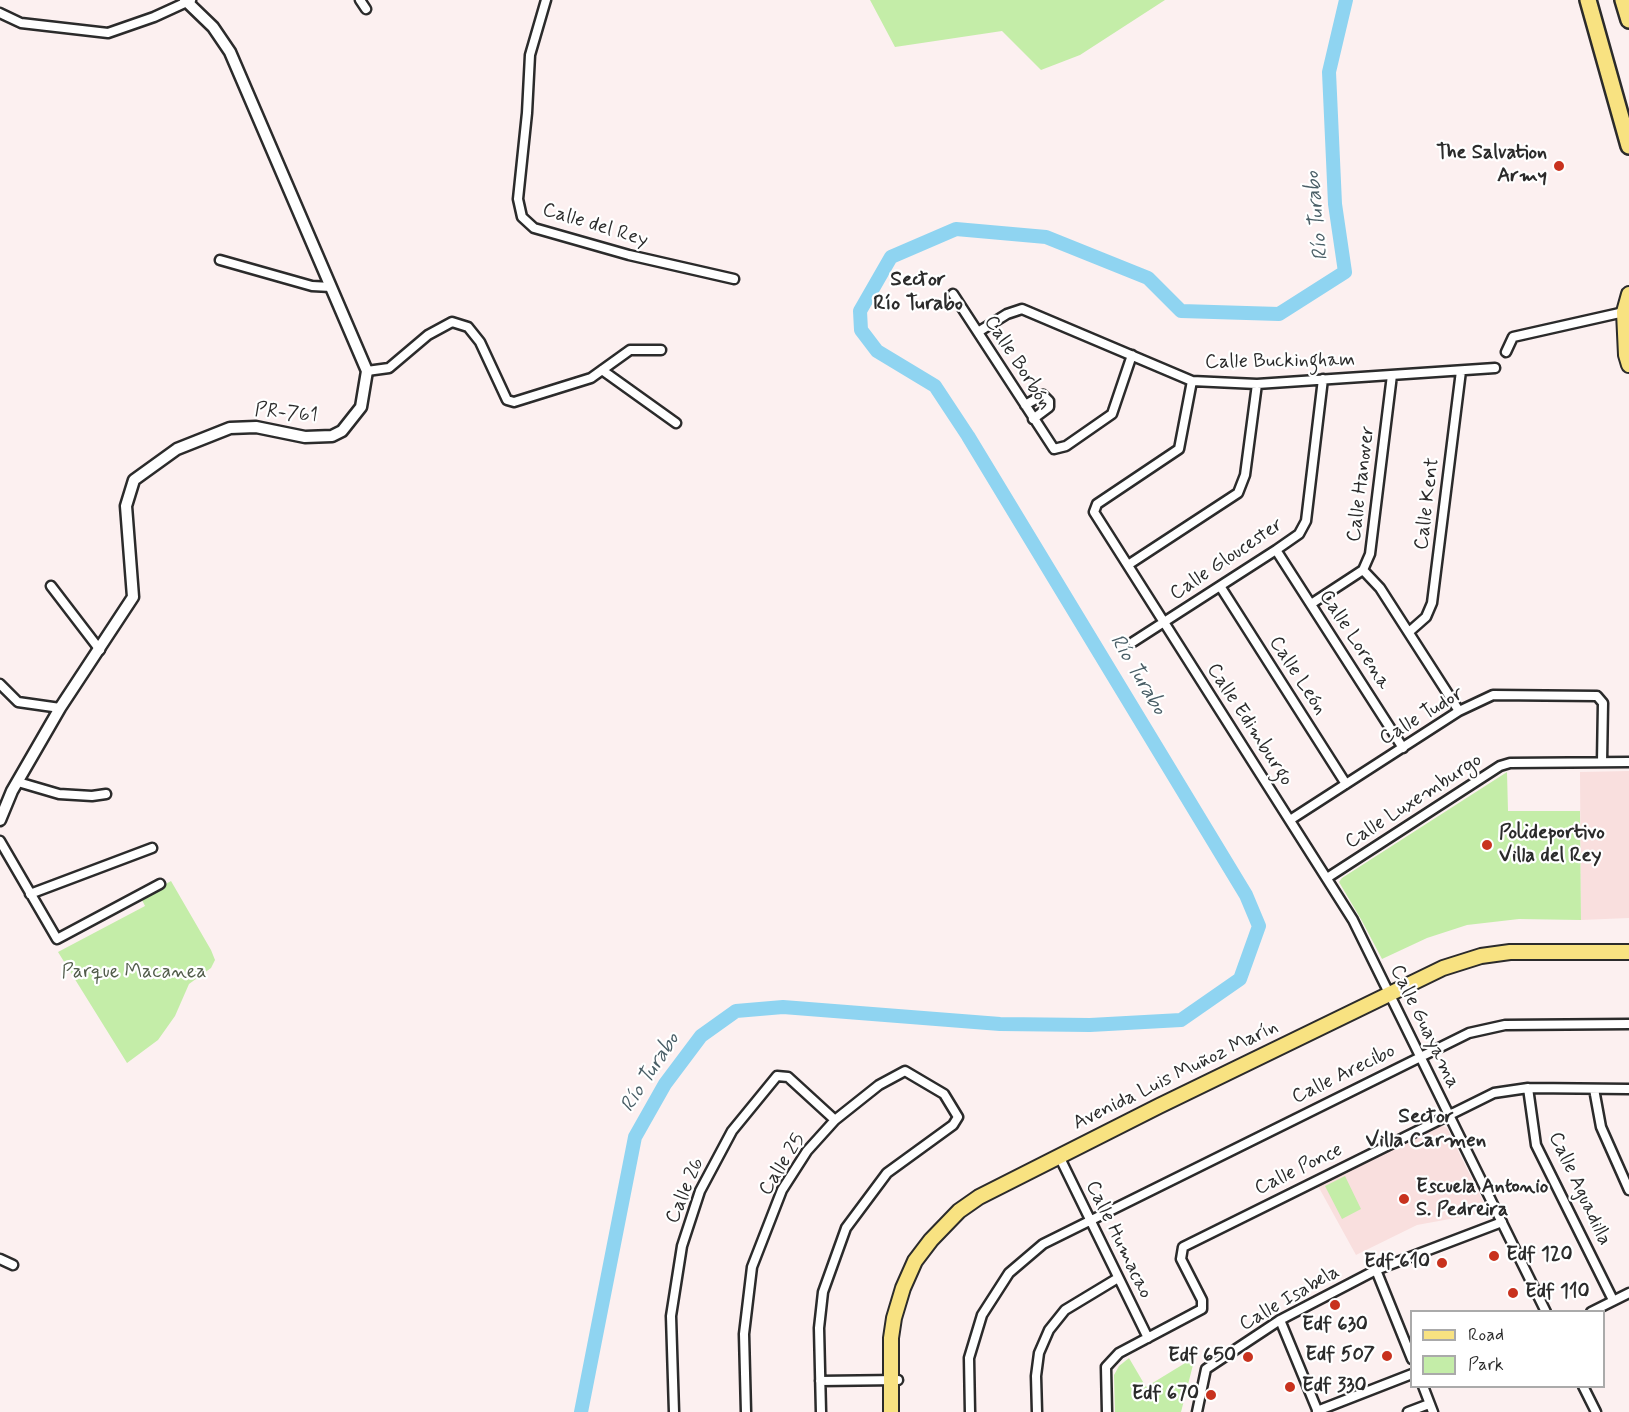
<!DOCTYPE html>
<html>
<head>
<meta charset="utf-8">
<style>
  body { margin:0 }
  #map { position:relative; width:1629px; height:1412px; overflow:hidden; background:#fcf0f0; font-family:Mynerve,sans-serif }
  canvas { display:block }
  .legend { position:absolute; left:1410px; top:1310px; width:195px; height:78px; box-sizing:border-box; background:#fff; border:2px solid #aaa; margin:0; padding:8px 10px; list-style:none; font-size:18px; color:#2b2b2b }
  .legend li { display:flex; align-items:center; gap:12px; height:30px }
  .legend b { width:30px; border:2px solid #aaa }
</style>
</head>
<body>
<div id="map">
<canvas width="1629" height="1412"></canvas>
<ul class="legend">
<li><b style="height:8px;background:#f8e281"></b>Road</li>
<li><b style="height:16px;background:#c4eda8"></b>Park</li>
</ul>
</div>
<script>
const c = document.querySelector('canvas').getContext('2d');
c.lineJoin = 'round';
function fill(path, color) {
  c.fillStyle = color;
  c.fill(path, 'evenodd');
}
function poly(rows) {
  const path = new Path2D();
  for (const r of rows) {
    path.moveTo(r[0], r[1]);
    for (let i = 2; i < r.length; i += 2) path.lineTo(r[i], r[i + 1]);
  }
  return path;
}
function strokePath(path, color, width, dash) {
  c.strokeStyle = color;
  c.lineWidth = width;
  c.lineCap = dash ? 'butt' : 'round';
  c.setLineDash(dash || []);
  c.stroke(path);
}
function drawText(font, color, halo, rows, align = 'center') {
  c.font = font + ' Mynerve,sans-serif';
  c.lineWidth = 4.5;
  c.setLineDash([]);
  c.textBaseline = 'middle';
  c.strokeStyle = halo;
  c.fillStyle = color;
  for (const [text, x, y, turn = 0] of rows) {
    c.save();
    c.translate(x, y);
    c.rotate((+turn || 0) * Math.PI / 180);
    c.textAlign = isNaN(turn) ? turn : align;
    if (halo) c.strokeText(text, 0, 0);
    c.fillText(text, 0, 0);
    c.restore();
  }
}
fill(poly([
  [1629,771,1629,918,1581,920,1580,772],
  [1440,1125,1447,1128,1488,1212,1417,1225,1356,1255,1318,1186]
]), '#f9dfde');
fill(poly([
  [870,0,1165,0,1080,55,1041,70,1002,31,895,47],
  [1507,772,1508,811,1580,811,1581,920,1519,919,1467,925,1427,938,1382,959,1362,921,1339,882,1342,878],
  [171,881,211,950,215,960,211,968,189,984,175,1016,158,1040,127,1063,58,952,145,906,141,898],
  [1345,1176,1361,1209,1342,1219,1325,1186],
  [1195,1357,1181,1412,1115,1412,1114,1375,1119,1366,1129,1358,1146,1387]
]), '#c4eda8');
strokePath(poly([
  [581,1412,635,1137,665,1084,701,1036,736,1011,783,1007,1000,1024,1090,1025,1181,1020,1240,979,1259,926,1246,895,968,436,935,386,877,351,861,330,860,311,891,257,956,229,1046,237,1148,278,1181,311,1279,314,1345,272,1335,204,1329,72,1346,0]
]), '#8fd4f1', 14);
const minor = poly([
  [360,0,366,9],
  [546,0,530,55,527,113,518,199,522,217,534,228,629,255,734,279],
  [0,13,21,23,108,33,154,17,191,0],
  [220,260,312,286,331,287],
  [953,294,1054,449,1066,446,1112,414,1132,355],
  [978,332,1007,314,1022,309,1192,381,1257,384,1495,368],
  [1506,352,1513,337,1624,312],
  [602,370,676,423],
  [367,371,389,368,428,335,452,322,468,327,480,342,507,400,514,402,591,378,630,350,661,350],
  [1192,381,1179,449,1097,504,1094,512,1353,920,1546,1312],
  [1025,405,1043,395,1049,401,1049,407,1033,419],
  [1276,550,1403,748],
  [1128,565,1238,493,1245,475,1257,384],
  [1363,570,1380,588,1459,711],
  [51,586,100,650],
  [1220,586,1346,784],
  [1311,604,1363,570,1370,554,1392,375],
  [1409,632,1426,617,1432,603,1461,371],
  [1133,642,1276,550,1299,534,1306,521,1323,379],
  [0,684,18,702,60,708],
  [18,782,59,794,92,796,106,794],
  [1290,820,1459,711,1493,695,1597,696,1603,703,1602,762],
  [0,841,57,939,160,884],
  [1327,878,1500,766,1510,763,1629,762],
  [30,894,152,848],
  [1528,1088,1536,1145,1613,1300],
  [1594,1089,1601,1127,1629,1190],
  [1059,1156,1148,1338],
  [0,1259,13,1265],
  [1376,1270,1412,1359],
  [1591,1312,1629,1293],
  [1280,1320,1318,1412],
  [820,1381,898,1380],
  [1423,1386,1433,1412],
  [1583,1386,1596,1412],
  [1317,1411,1412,1374],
  [674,1412,671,1316,682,1246,700,1191,732,1131,777,1076,788,1077,835,1120],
  [746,1412,744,1334,752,1267,782,1190,807,1151,835,1120,879,1085,905,1071,944,1094,958,1117,953,1125,887,1173,846,1228,823,1292,819,1328,821,1412],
  [970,1412,969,1358,982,1315,1009,1273,1043,1244,1469,1033,1505,1025,1629,1024],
  [1037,1412,1036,1376,1039,1353,1049,1330,1065,1310,1118,1278],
  [1107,1412,1106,1367,1119,1353,1202,1309,1202,1300,1181,1259,1183,1247,1494,1093,1528,1088,1629,1089],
  [1197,1412,1206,1369,1280,1320,1376,1270,1502,1222],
  [1408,1412,1429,1404]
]);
const tertiary = poly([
  [0,820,12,791,60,708,133,597,126,506,134,480,177,449,230,428,256,427,305,437,332,436,342,431,361,407,367,371,230,52,213,27,185,0]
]);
const primary = poly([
  [1629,294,1624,312,1626,355,1629,365],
  [891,1412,891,1338,894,1318,903,1288,915,1261,931,1240,959,1211,979,1197,1159,1106,1443,968,1481,956,1510,952,1629,952]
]);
const motorway = poly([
  [1588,0,1629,146],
  [1623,0,1629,20]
]);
strokePath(minor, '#2b2b2b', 13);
strokePath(tertiary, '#2b2b2b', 15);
strokePath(primary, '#2b2b2b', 18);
strokePath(motorway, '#2b2b2b', 20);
strokePath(minor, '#fff', 8);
strokePath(tertiary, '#fff', 10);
strokePath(primary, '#f8e281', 14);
strokePath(motorway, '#f8e281', 15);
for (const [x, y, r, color] of [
  [1559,166,6,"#c8321e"],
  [1487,845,6,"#c8321e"],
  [1404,1199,6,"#c8321e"],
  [1494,1256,6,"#c8321e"],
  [1442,1263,6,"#c8321e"],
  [1513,1293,6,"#c8321e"],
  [1335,1305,6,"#c8321e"],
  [1387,1356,6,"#c8321e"],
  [1248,1357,6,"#c8321e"],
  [1290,1387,6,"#c8321e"],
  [1211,1395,6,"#c8321e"]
]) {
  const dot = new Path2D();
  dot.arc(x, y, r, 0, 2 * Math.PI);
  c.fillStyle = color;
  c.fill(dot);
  strokePath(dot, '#fff', 2);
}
drawText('bold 20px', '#2b2b2b', '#fff', [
  ["The Salvation",1547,154],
  ["Army",1547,177],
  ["Polideportivo",1499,834,"left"],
  ["Villa del Rey",1499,857,"left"],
  ["Escuela Antonio",1416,1188,"left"],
  ["S. Pedreira",1416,1211,"left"],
  ["Edf 120",1506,1256,"left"],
  ["Edf 610",1430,1263],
  ["Edf 110",1525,1293,"left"],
  ["Edf 630",1335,1326,"center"],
  ["Edf 507",1375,1356],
  ["Edf 650",1236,1357],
  ["Edf 330",1302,1387,"left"],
  ["Edf 670",1199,1395]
], 'right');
drawText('20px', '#2b2b2b', '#fff', [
  ["Calle del Rey",595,226,17],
  ["Calle Buckingham",1280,362,-1],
  ["Calle Borbón",1017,363,57],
  ["PR-761",286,414,6],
  ["Calle Hanover",1362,484,-83],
  ["Calle Kent",1428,504,-83],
  ["Calle Gloucester",1227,560,-34],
  ["Calle Lorena",1354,640,57],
  ["Calle León",1297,676,57],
  ["Calle Tudor",1422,717,-31],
  ["Calle Edimburgo",1249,725,57],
  ["Calle Luxemburgo",1414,802,-33],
  ["Calle Guayama",1424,1027,64],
  ["Calle Arecibo",1344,1075,-26],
  ["Avenida Luis Muñoz Marín",1176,1076,-26],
  ["Calle 25",783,1165,-58],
  ["Calle Ponce",1299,1170,-26],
  ["Calle Aguadilla",1579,1189,65],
  ["Calle 26",686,1191,-67],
  ["Calle Humacao",1118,1240,64],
  ["Calle Isabela",1290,1299,-30]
]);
drawText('20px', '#515c4a', '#fff', [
  ["Parque Macanea",134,973]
]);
drawText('italic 21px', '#495e66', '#fff', [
  ["Río Turabo",1318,216,-96],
  ["Río Turabo",1137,675,59],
  ["Río Turabo",651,1073,-57]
]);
drawText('bold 21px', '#2b2b2b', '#fff', [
  ["Sector",918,281],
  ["Río Turabo",918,305],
  ["Sector",1426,1118],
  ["Villa Carmen",1426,1142]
]);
</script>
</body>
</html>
